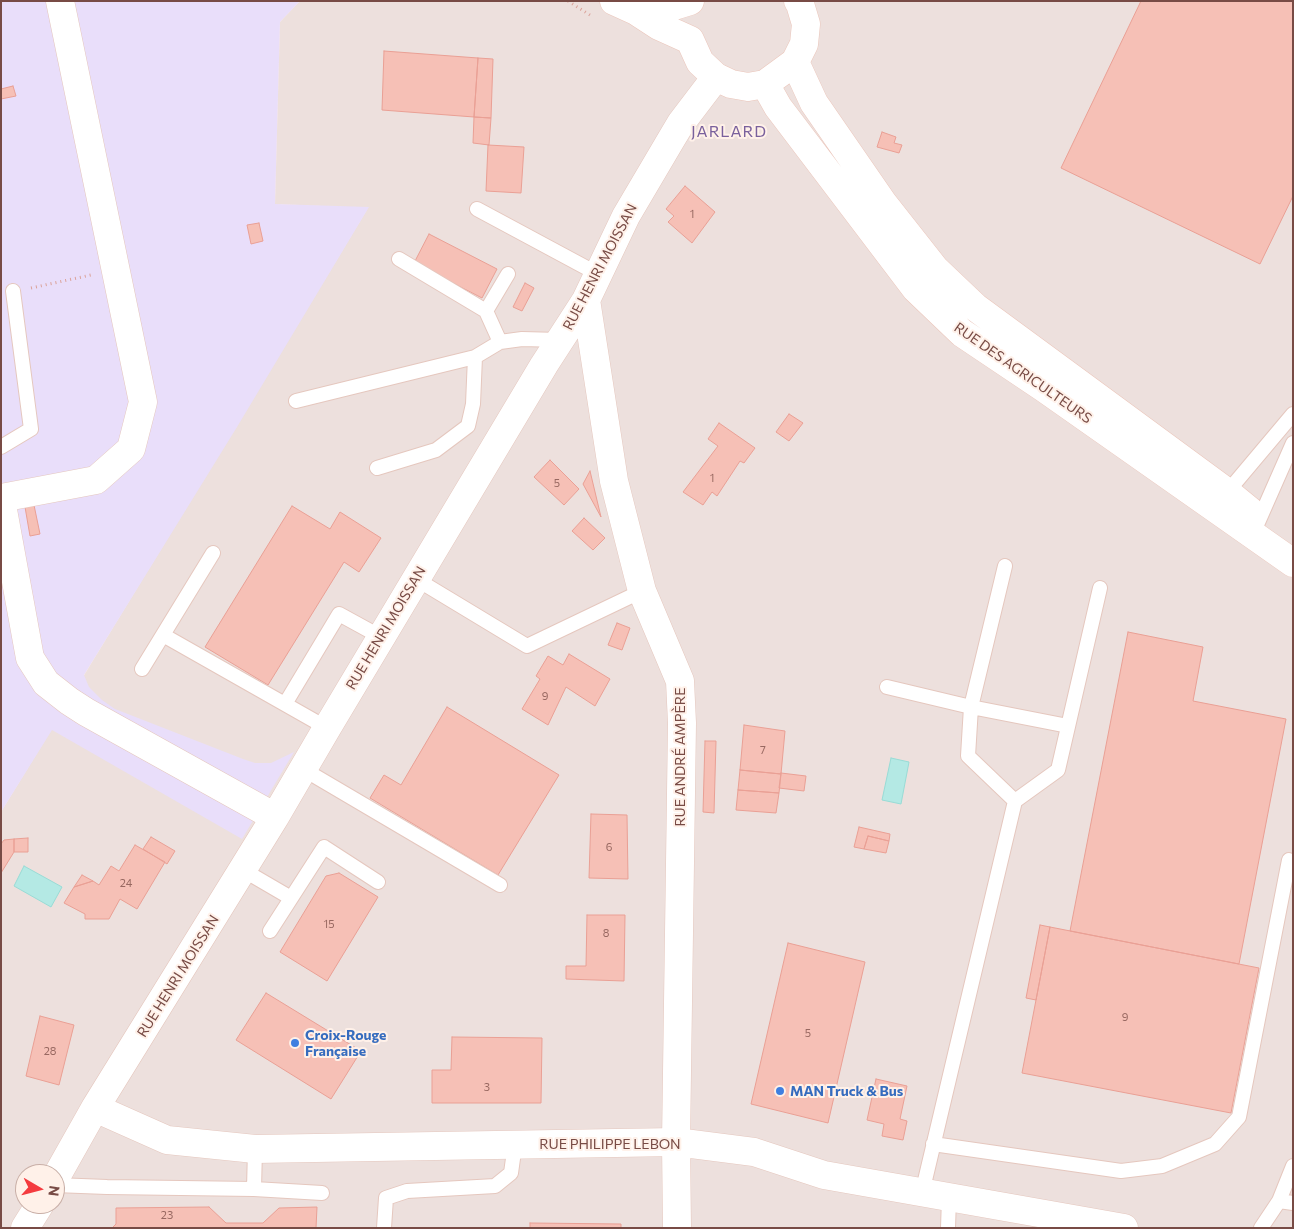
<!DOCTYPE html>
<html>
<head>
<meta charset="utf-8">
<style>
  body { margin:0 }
  #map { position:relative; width:1294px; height:1229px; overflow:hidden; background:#feece1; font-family:Commissioner,sans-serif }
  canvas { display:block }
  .frame { position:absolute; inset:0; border:2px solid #784b45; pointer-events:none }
  .north { position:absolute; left:15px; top:1164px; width:50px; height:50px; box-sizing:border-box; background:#fff1e9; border:1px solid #c9afa7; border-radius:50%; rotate:98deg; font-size:14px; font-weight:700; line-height:20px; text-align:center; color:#784b45 }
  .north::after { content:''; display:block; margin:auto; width:18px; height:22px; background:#f43b3f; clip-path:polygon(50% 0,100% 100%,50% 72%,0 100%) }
</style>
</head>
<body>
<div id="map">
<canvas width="1294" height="1229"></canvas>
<div class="frame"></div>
<div class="north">N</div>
</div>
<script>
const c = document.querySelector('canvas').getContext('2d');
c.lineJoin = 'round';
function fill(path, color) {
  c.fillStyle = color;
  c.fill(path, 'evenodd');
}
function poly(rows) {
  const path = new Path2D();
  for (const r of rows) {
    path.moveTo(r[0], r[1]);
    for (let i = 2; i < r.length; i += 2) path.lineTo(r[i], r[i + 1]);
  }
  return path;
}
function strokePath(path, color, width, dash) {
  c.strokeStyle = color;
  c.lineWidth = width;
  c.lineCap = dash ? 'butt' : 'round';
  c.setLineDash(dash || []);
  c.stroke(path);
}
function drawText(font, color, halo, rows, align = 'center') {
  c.font = font + ' Commissioner,sans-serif';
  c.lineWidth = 4;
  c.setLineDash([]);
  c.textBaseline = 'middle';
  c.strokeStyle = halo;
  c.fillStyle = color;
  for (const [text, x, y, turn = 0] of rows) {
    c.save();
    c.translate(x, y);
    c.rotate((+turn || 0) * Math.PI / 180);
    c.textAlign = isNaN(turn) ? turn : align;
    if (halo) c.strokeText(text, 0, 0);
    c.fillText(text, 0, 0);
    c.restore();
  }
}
fill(poly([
  [300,1,1293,1,1293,1228,1,1228,1,812,368,208,275,204,280,22],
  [25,1174,55,1174,55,1204,25,1204]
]), '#ede0dd');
fill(poly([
  [1,1,300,1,280,22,275,204,369,207,237,427,84,675,89,687,102,700,115,709,243,759,255,763,271,763,294,752,242,839,52,730,1,812]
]), '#e9defa');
const water = poly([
  [891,758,909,762,901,804,882,800,891,758],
  [24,866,62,887,51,907,14,886,24,866]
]);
fill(water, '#b4e9e4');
strokePath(water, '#99dcd6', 1);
const building = poly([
  [1141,1,1293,1,1293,196,1260,264,1061,168,1141,1],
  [384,51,478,58,474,117,382,110,384,51],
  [478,58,493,59,491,118,474,117,478,58],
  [13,86,16,96,1,99,1,89,13,86],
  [474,117,491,118,489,145,473,143,474,117],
  [882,132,896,137,894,143,902,145,899,153,877,147,882,132],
  [488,145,524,147,521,193,486,191,488,145],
  [685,186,715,212,692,243,668,222,674,216,666,209,685,186],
  [259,223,263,241,251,244,247,225,259,223],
  [429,234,497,269,482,298,414,263,429,234],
  [525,283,534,288,522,311,513,307,525,283],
  [789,414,803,423,789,441,776,432,789,414],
  [719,423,755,448,744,463,740,461,717,496,712,492,703,505,683,492,718,446,708,439,719,423],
  [550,460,579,489,564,505,534,477,550,460],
  [590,471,601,517,583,484,590,471],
  [34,505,40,534,30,536,25,507,34,505],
  [292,506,330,529,340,512,381,538,359,572,344,562,268,685,205,647,292,506],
  [584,518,605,538,593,550,572,531,584,518],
  [617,623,630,628,622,650,608,645,617,623],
  [1128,632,1203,647,1193,701,1286,719,1239,964,1070,931,1128,632],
  [569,654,610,679,595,706,566,687,548,725,522,709,540,679,536,676,548,656,563,665,569,654],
  [447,707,559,775,498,875,370,798,384,775,401,785,447,707],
  [744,725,785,731,781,774,740,770,744,725],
  [705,741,716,741,714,813,703,812,705,741],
  [740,770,781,774,779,793,738,790,740,770],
  [781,773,806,776,804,791,779,788,781,773],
  [738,790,779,793,776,813,736,810,738,790],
  [591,814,627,815,628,879,589,878,591,814],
  [859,827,890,834,889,841,868,836,864,849,854,847,859,827],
  [868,836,889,841,886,853,864,849,868,836],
  [151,837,175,851,167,864,143,849,151,837],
  [28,838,28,852,14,852,14,839,28,838],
  [14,839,14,852,1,873,1,844,4,840,14,839],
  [135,845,165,862,137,909,120,899,109,919,85,919,85,914,64,903,74,887,93,881,99,885,111,866,119,871,135,845],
  [339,873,378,897,327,981,280,952,326,876,339,873],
  [82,875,93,881,74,887,82,875],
  [587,915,625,915,624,981,566,979,566,966,586,966,587,915],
  [1040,925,1050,927,1036,1000,1026,998,1040,925],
  [1050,927,1259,968,1231,1113,1022,1073,1050,927],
  [788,943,865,962,828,1123,751,1104,788,943],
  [266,993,361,1051,331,1099,236,1040,266,993],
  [40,1016,74,1025,59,1085,26,1076,40,1016],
  [452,1037,542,1038,541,1103,432,1103,432,1070,451,1070,452,1037],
  [876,1079,907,1086,900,1119,907,1121,903,1140,882,1136,884,1124,867,1120,876,1079],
  [209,1207,226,1223,263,1223,279,1208,317,1207,316,1228,112,1228,116,1224,116,1208,209,1207],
  [530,1223,621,1224,621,1228,530,1228,530,1223]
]);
fill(building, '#f6c0b6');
strokePath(building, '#eaa095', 1);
const lane = poly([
  [477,209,598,274],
  [399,259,486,311,500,342],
  [486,311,508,274],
  [296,401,475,357,500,342,522,339,560,340],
  [1,447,31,429,13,291],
  [377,468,436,450,468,426,473,404,475,357],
  [1224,496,1293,414],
  [1256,527,1293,443],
  [1005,566,971,707,968,756,1015,801],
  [416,579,527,646,642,591],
  [163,635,327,728],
  [142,669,213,553],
  [887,687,971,707,1068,726],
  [285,704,339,614,381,637],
  [303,769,500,885],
  [243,870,291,898],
  [270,931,324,847,378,882],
  [933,1144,1121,1171,1162,1166,1215,1144,1239,1117,1289,860],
  [55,1185,107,1187,254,1189,322,1193],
  [254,1189,255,1149],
  [922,1193,1015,801,1058,770,1100,588],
  [1279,1201,1293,1203],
  [384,1228,386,1198,407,1191,495,1186,511,1173,515,1144],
  [948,1228,949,1198],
  [1261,1228,1279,1201,1293,1166]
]);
const street = poly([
  [586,300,614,481,642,591,680,681,682,723,676,1142,677,1228],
  [1,498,96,480,131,449,143,402,60,1],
  [1,499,30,658,46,683,69,701,86,712,275,817],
  [95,1108,167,1140,255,1149,676,1142,754,1152,824,1175,1124,1228],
  [55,1179,95,1108,275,817,327,728,544,365,586,300,626,216,672,138,681,123,716,77],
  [25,1228,40,1204]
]);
const secondary = poly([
  [614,1,636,11,659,26,690,40,700,62,716,77,731,84,748,87,765,84,795,62,804,44,806,24,800,4,798,1],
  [636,11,664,9,690,1],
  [795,62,814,103,883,203,935,269,975,307,1228,493,1250,511],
  [765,84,778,107,916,289,962,333,1044,388,1293,563]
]);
strokePath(lane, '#e5c7be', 16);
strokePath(street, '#e5c7be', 29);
strokePath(secondary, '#ebc6bb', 29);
strokePath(poly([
  [568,1,593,17],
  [31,288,91,275]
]), '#dba299', 3, [1, 4]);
strokePath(lane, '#fff', 14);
strokePath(street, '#fff', 28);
strokePath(secondary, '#fff', 28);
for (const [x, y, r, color] of [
  [295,1043,5,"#3f7fe0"],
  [780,1091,5,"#3f7fe0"]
]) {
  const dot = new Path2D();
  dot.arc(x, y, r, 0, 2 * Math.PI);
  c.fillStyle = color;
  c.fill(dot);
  strokePath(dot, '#fff1e9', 2);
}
drawText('11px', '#986861', null, [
  ["1",692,214],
  ["1",712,478],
  ["5",557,483],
  ["9",545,696],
  ["7",763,750],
  ["6",609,847],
  ["24",126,883],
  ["15",329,924],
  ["8",606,933],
  ["9",1125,1017],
  ["5",808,1033],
  ["28",50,1051],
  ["3",487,1087],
  ["23",167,1215]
]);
drawText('14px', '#784b45', '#fff1e9', [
  ["RUE HENRI MOISSAN",600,267,-62],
  ["RUE DES AGRICULTEURS",1023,373,35],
  ["RUE HENRI MOISSAN",386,628,-59],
  ["RUE ANDRÉ AMPÈRE",680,757,-90],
  ["RUE HENRI MOISSAN",178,976,-58],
  ["RUE PHILIPPE LEBON",610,1144]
]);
drawText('bold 14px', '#366cbe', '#fff1e9', [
  ["Croix-Rouge",305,1035],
  ["Française",305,1051],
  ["MAN Truck & Bus",790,1091]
], 'left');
c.letterSpacing = '1px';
drawText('16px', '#79609c', '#fff1e9', [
  ["JARLARD",729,132]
]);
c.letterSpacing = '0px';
</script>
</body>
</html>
